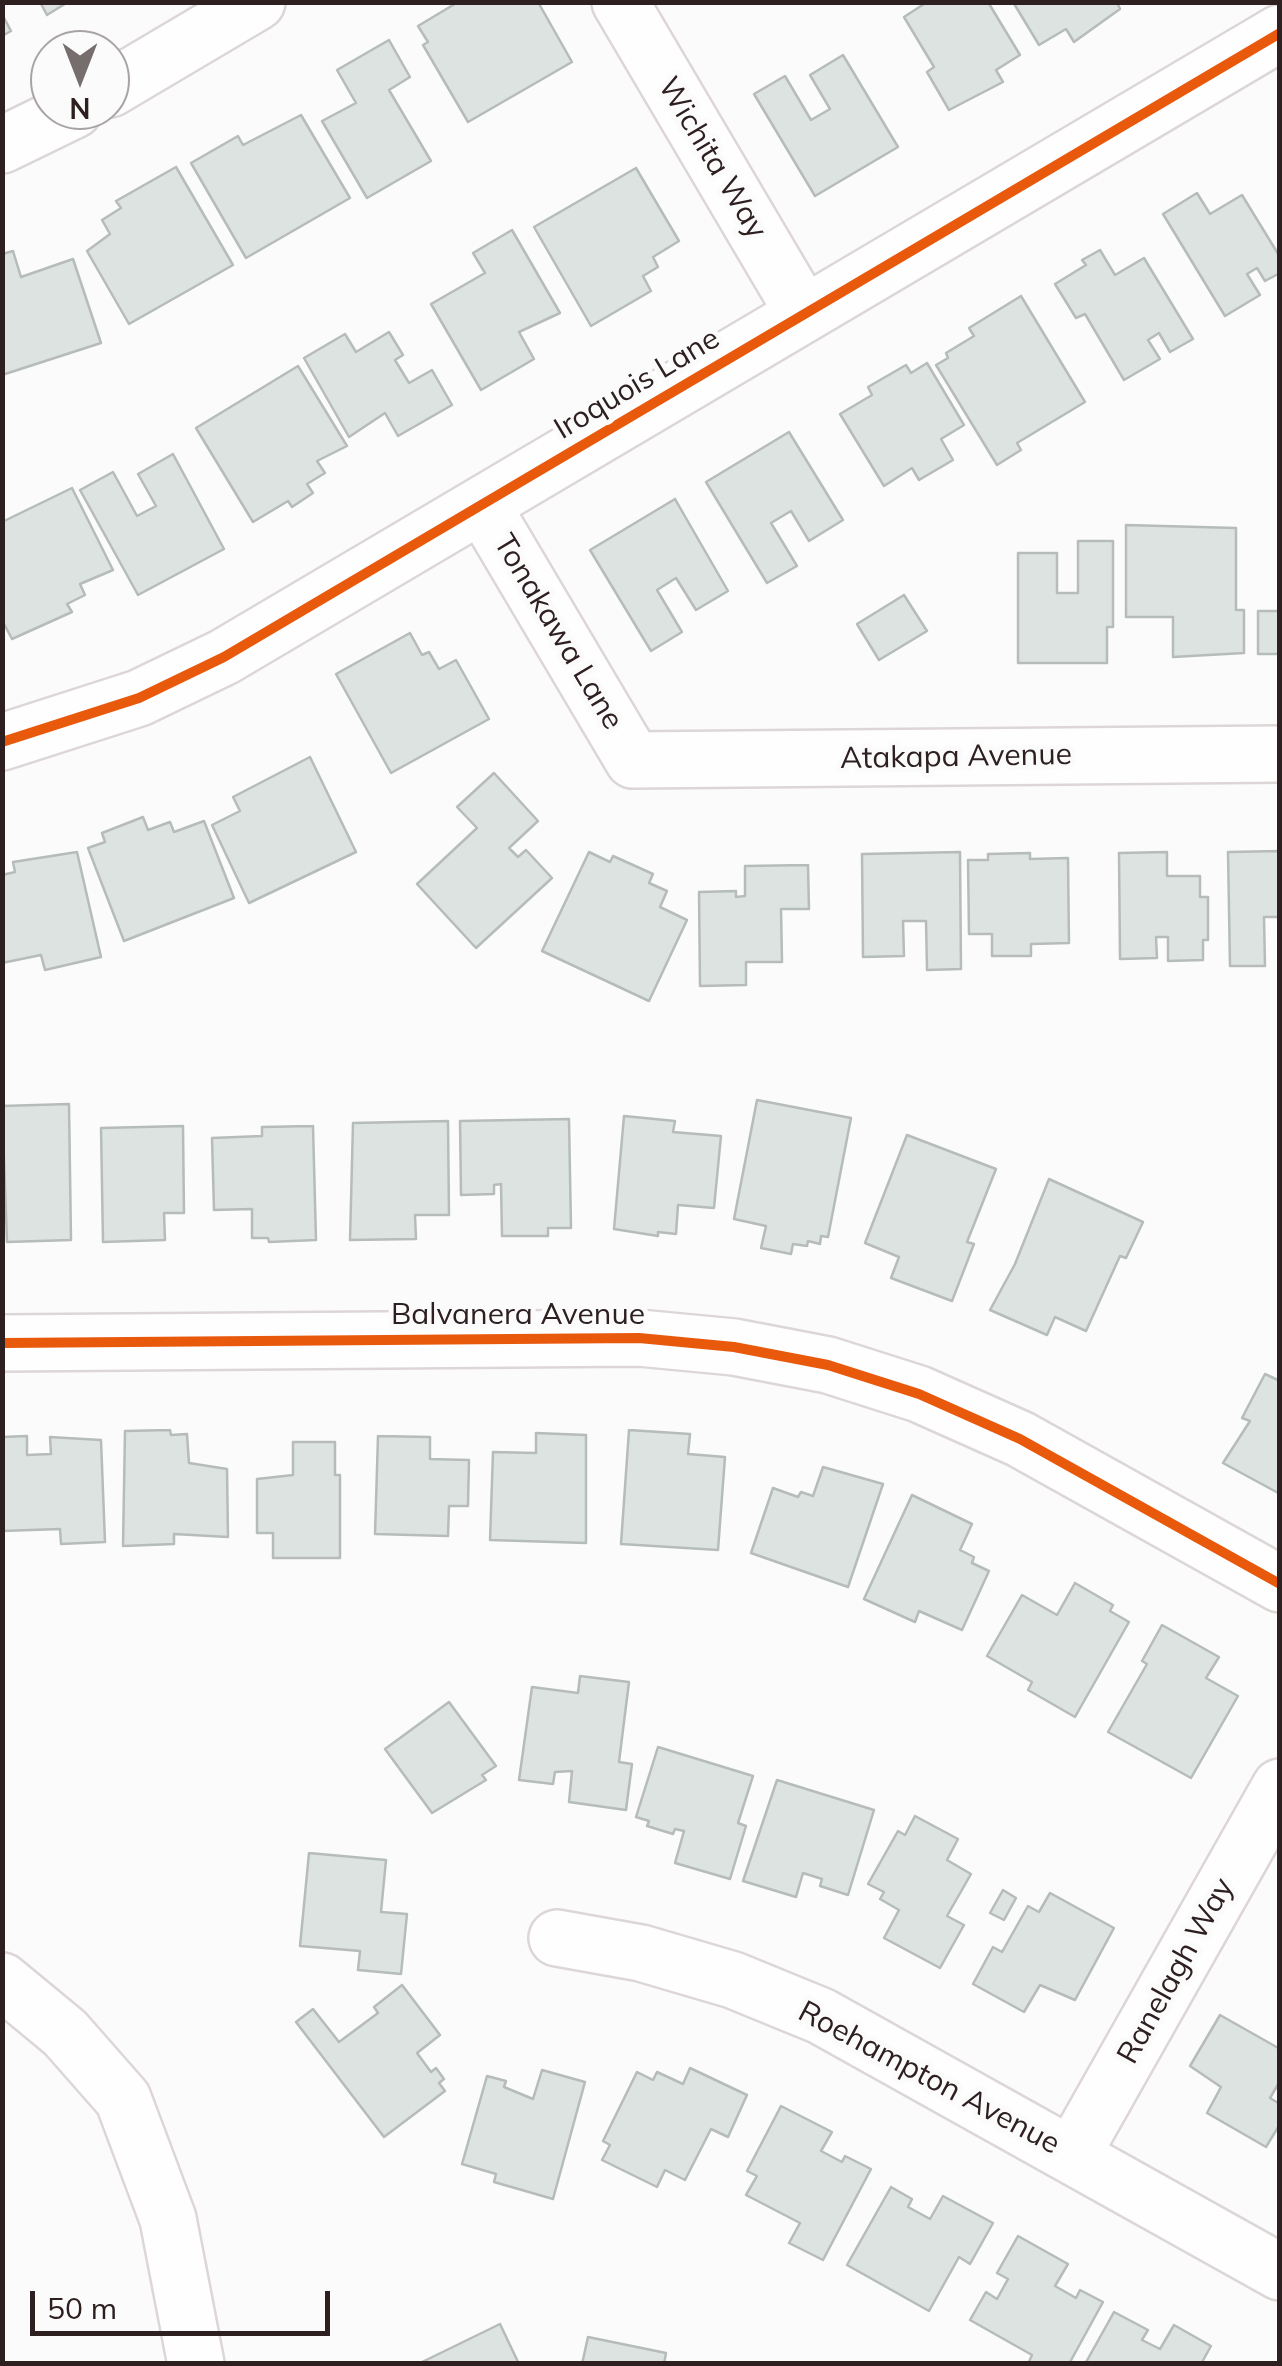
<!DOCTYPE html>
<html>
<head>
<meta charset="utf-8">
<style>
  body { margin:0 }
  #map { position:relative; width:1282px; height:2366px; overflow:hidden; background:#fbfbfb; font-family:Mulish,sans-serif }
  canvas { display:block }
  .frame { position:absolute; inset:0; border:5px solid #2e2021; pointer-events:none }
  .north { position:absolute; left:30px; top:30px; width:100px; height:100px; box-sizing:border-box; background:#fbfbfb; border:2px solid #a9a3a4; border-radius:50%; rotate:180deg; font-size:28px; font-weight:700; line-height:40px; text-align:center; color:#2e2021 }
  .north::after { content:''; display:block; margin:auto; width:35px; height:45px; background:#766d6d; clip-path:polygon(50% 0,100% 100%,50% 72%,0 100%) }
  .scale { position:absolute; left:30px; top:2291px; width:300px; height:45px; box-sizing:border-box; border:5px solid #2e2021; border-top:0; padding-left:12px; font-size:30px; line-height:35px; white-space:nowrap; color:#2e2021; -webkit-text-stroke:8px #fbfbfb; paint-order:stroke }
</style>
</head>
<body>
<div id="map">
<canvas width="1282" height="2366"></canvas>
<div class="frame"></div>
<div class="north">N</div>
<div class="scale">50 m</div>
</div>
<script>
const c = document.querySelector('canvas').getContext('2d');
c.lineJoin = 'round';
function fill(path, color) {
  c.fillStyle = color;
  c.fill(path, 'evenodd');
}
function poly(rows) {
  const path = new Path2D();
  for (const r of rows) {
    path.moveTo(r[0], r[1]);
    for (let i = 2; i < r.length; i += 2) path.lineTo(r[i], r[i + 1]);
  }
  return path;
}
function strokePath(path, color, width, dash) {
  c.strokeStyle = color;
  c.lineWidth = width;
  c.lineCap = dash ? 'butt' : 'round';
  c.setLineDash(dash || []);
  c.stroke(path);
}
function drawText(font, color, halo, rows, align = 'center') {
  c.font = font + ' Mulish,sans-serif';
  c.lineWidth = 10;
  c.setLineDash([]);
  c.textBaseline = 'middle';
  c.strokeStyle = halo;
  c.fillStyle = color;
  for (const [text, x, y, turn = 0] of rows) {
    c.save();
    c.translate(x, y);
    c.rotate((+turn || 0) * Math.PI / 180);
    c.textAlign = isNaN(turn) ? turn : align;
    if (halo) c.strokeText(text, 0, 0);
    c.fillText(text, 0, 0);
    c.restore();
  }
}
const building = poly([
  [40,2,68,2,47,15,40,2],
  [458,2,538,2,572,62,468,122,423,45,428,42,418,26,458,2],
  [927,2,988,2,1020,55,996,70,1003,82,949,110,927,72,934,67,904,17,927,2],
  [1013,2,1117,2,1120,9,1074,42,1066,29,1039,45,1013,2],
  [2,14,11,31,2,36,2,14],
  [389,40,410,77,389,90,431,161,367,198,322,121,356,103,337,70,389,40],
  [843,55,898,147,815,196,754,94,785,76,811,120,830,109,810,75,843,55],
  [301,115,350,198,246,258,191,163,238,136,243,145,301,115],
  [176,167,233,265,129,324,87,251,110,234,102,220,121,208,116,201,176,167],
  [636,168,679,241,653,257,658,267,643,276,651,291,591,326,534,227,636,168],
  [1197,193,1210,214,1242,195,1280,257,1280,273,1265,281,1257,268,1247,274,1260,295,1225,316,1163,214,1197,193],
  [512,230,560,313,519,332,534,359,481,390,431,304,485,273,473,253,512,230],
  [1100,250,1115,275,1144,258,1193,339,1170,352,1159,333,1148,340,1160,359,1124,380,1085,314,1076,318,1055,284,1086,265,1082,260,1100,250],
  [13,251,21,277,73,259,101,343,2,375,2,254,13,251],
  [1021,296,1085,402,1017,443,1021,450,997,465,936,365,948,358,946,353,974,336,969,328,1021,296],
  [389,332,403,355,395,360,409,383,432,370,452,405,398,436,385,413,349,437,304,358,345,334,356,352,389,332],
  [927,363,964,425,941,439,953,460,919,480,912,468,884,486,840,414,872,395,868,387,906,365,911,373,927,363],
  [298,366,347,446,317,461,325,473,307,484,313,493,292,507,288,501,253,522,196,428,298,366],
  [789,432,843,520,809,541,791,511,771,523,797,566,767,583,706,482,789,432],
  [173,454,224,549,138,595,80,490,113,472,137,516,156,506,138,474,173,454],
  [72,488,113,570,80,584,85,595,67,604,72,612,12,639,2,620,2,522,72,488],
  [675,499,728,591,696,610,676,578,657,590,682,632,651,651,590,550,675,499],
  [1126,525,1236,528,1236,610,1244,610,1244,653,1173,657,1173,617,1126,617,1126,525],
  [1078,541,1113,541,1113,627,1107,627,1107,663,1018,663,1018,553,1057,553,1057,593,1078,593,1078,541],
  [904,595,927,631,879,660,857,624,904,595],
  [1258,611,1280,611,1280,654,1258,654,1258,611],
  [410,633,422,655,429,652,439,669,456,660,489,719,391,773,336,674,410,633],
  [310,757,356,852,249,903,212,825,240,811,233,797,310,757],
  [494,773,538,821,509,848,518,857,526,850,552,878,476,948,417,884,477,828,457,807,494,773],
  [143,817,148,830,170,822,174,832,204,821,234,898,124,941,88,848,105,842,102,833,143,817],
  [1280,851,1280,917,1264,917,1265,966,1230,966,1228,852,1280,851],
  [77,852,101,957,45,970,41,955,2,963,2,875,15,872,13,862,77,852],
  [589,852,610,862,613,856,653,874,649,883,667,891,660,907,687,920,649,1001,542,951,589,852],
  [960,852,961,969,927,970,926,921,903,921,904,956,863,957,862,854,960,852],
  [1167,852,1167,876,1200,876,1200,897,1208,897,1208,940,1203,940,1203,960,1168,961,1168,937,1156,937,1157,958,1120,959,1119,853,1167,852],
  [1030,853,1030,859,1068,858,1069,943,1031,944,1031,956,992,956,992,934,969,934,968,860,988,860,988,854,1030,853],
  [808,865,809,909,781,909,782,962,746,962,746,985,700,986,699,892,736,891,736,897,745,896,745,866,808,865],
  [757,1100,851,1118,828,1237,821,1236,820,1244,808,1241,807,1246,793,1244,791,1254,761,1248,766,1226,734,1219,757,1100],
  [69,1104,71,1240,7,1242,2,1106,69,1104],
  [624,1116,675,1121,673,1132,721,1136,714,1208,678,1205,676,1234,658,1232,658,1236,614,1229,624,1116],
  [569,1119,571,1228,548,1228,548,1236,502,1236,501,1184,494,1185,494,1194,461,1195,460,1121,569,1119],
  [448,1121,449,1215,415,1215,416,1239,350,1240,353,1123,448,1121],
  [183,1126,184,1213,164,1213,165,1240,103,1242,101,1128,183,1126],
  [313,1126,316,1240,269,1242,268,1238,252,1238,252,1209,214,1210,212,1138,262,1136,262,1127,313,1126],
  [907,1135,996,1169,967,1242,974,1244,952,1301,891,1278,899,1257,865,1243,907,1135],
  [1049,1179,1143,1222,1126,1258,1120,1256,1086,1331,1055,1317,1047,1335,990,1310,1015,1264,1049,1179],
  [1265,1374,1280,1381,1280,1494,1223,1463,1250,1421,1242,1418,1265,1374],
  [170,1430,171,1435,187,1434,189,1463,227,1469,228,1537,174,1534,174,1544,123,1546,125,1431,170,1430],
  [629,1430,690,1434,688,1454,725,1457,718,1550,621,1544,629,1430],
  [536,1433,586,1435,586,1543,490,1540,493,1452,536,1453,536,1433],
  [27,1436,27,1455,51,1454,50,1437,101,1440,105,1542,61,1544,60,1529,2,1531,2,1437,27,1436],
  [378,1436,430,1437,430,1459,469,1460,468,1506,449,1506,448,1536,375,1534,378,1436],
  [293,1442,335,1442,335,1475,340,1475,340,1558,273,1558,273,1533,257,1533,257,1479,293,1475,293,1442],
  [823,1467,883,1484,848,1587,751,1553,773,1488,798,1497,801,1492,813,1496,823,1467],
  [912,1495,972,1524,960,1550,974,1557,972,1563,989,1571,962,1630,919,1611,915,1622,864,1599,912,1495],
  [1075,1583,1113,1605,1110,1611,1129,1622,1075,1717,1028,1690,1032,1682,987,1656,1022,1595,1057,1615,1075,1583],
  [1162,1625,1219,1657,1206,1678,1238,1696,1191,1778,1108,1732,1147,1664,1142,1661,1162,1625],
  [580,1676,629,1682,619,1762,632,1764,626,1810,569,1802,572,1771,555,1772,553,1784,519,1780,532,1687,578,1693,580,1676],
  [449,1702,496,1766,482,1775,486,1780,432,1813,385,1749,449,1702],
  [658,1747,753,1776,738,1823,746,1826,730,1879,675,1863,684,1831,675,1829,673,1834,647,1826,649,1821,636,1817,658,1747],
  [777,1780,874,1810,848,1895,820,1886,822,1879,803,1873,796,1897,743,1881,777,1780],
  [915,1816,958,1839,947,1860,971,1874,947,1916,964,1925,940,1968,884,1938,899,1910,880,1899,884,1892,868,1884,898,1831,905,1835,915,1816],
  [309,1853,386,1860,381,1912,407,1914,401,1974,358,1970,360,1951,300,1946,309,1853],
  [1003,1890,1016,1898,1004,1920,990,1913,1003,1890],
  [1050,1893,1114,1928,1075,2000,1040,1985,1024,2012,973,1984,993,1947,1002,1952,1028,1906,1039,1912,1050,1893],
  [402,1985,440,2035,417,2053,431,2072,436,2068,444,2079,439,2083,445,2091,384,2137,296,2022,313,2009,339,2042,378,2013,374,2007,402,1985],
  [1220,2015,1280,2049,1280,2081,1270,2098,1280,2104,1280,2124,1266,2147,1207,2113,1221,2087,1190,2066,1220,2015],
  [690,2068,747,2095,728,2137,711,2129,685,2180,665,2170,657,2187,602,2160,610,2145,603,2141,637,2072,653,2080,657,2072,683,2084,690,2068],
  [542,2070,585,2082,553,2199,494,2182,496,2174,462,2164,487,2076,506,2081,504,2087,533,2099,542,2070],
  [781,2106,832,2132,821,2151,842,2162,845,2156,871,2169,823,2260,789,2243,800,2223,746,2195,757,2176,747,2171,781,2106],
  [891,2187,912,2199,908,2207,930,2219,943,2196,993,2223,970,2264,959,2257,929,2311,847,2265,891,2187],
  [1018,2236,1068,2264,1055,2286,1076,2298,1080,2290,1103,2302,1069,2364,1028,2364,1032,2355,970,2320,986,2292,997,2299,1008,2279,997,2273,1018,2236],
  [1114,2312,1148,2330,1142,2340,1160,2349,1174,2325,1211,2346,1201,2364,1085,2364,1114,2312],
  [500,2324,519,2364,418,2364,500,2324],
  [588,2337,666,2353,664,2364,582,2364,588,2337]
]);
fill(building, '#dce3e0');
strokePath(building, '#b6bcb9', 2.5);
const minor = poly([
  [620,2,804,314],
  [110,89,257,2],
  [2,145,74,110],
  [482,505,633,760,1280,754],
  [2,742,139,698,224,657,1280,33],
  [2,1343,639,1338,734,1347,828,1365,919,1394,1020,1439,1280,1584],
  [557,1938,641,1953,733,1980,821,2016,1280,2272],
  [2,1981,65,2033,123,2099,168,2219,196,2364],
  [1072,2155,1280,1787]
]);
strokePath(minor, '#ddd6d7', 60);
strokePath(minor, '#fefefe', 55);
strokePath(poly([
  [2,742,139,698,224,657,1280,33],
  [2,1343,639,1338,734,1347,828,1365,919,1394,1020,1439,1280,1584]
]), '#e8590c', 10);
drawText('30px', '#2e2021', '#fbfbfb', [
  ["Wichita Way",712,158,59],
  ["Iroquois Lane",637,384,-31],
  ["Tonakawa Lane",558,632,59],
  ["Atakapa Avenue",956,757,-1],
  ["Balvanera Avenue",518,1315],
  ["Ranelagh Way",1176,1971,-61],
  ["Roehampton Avenue",929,2078,28]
]);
</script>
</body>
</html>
